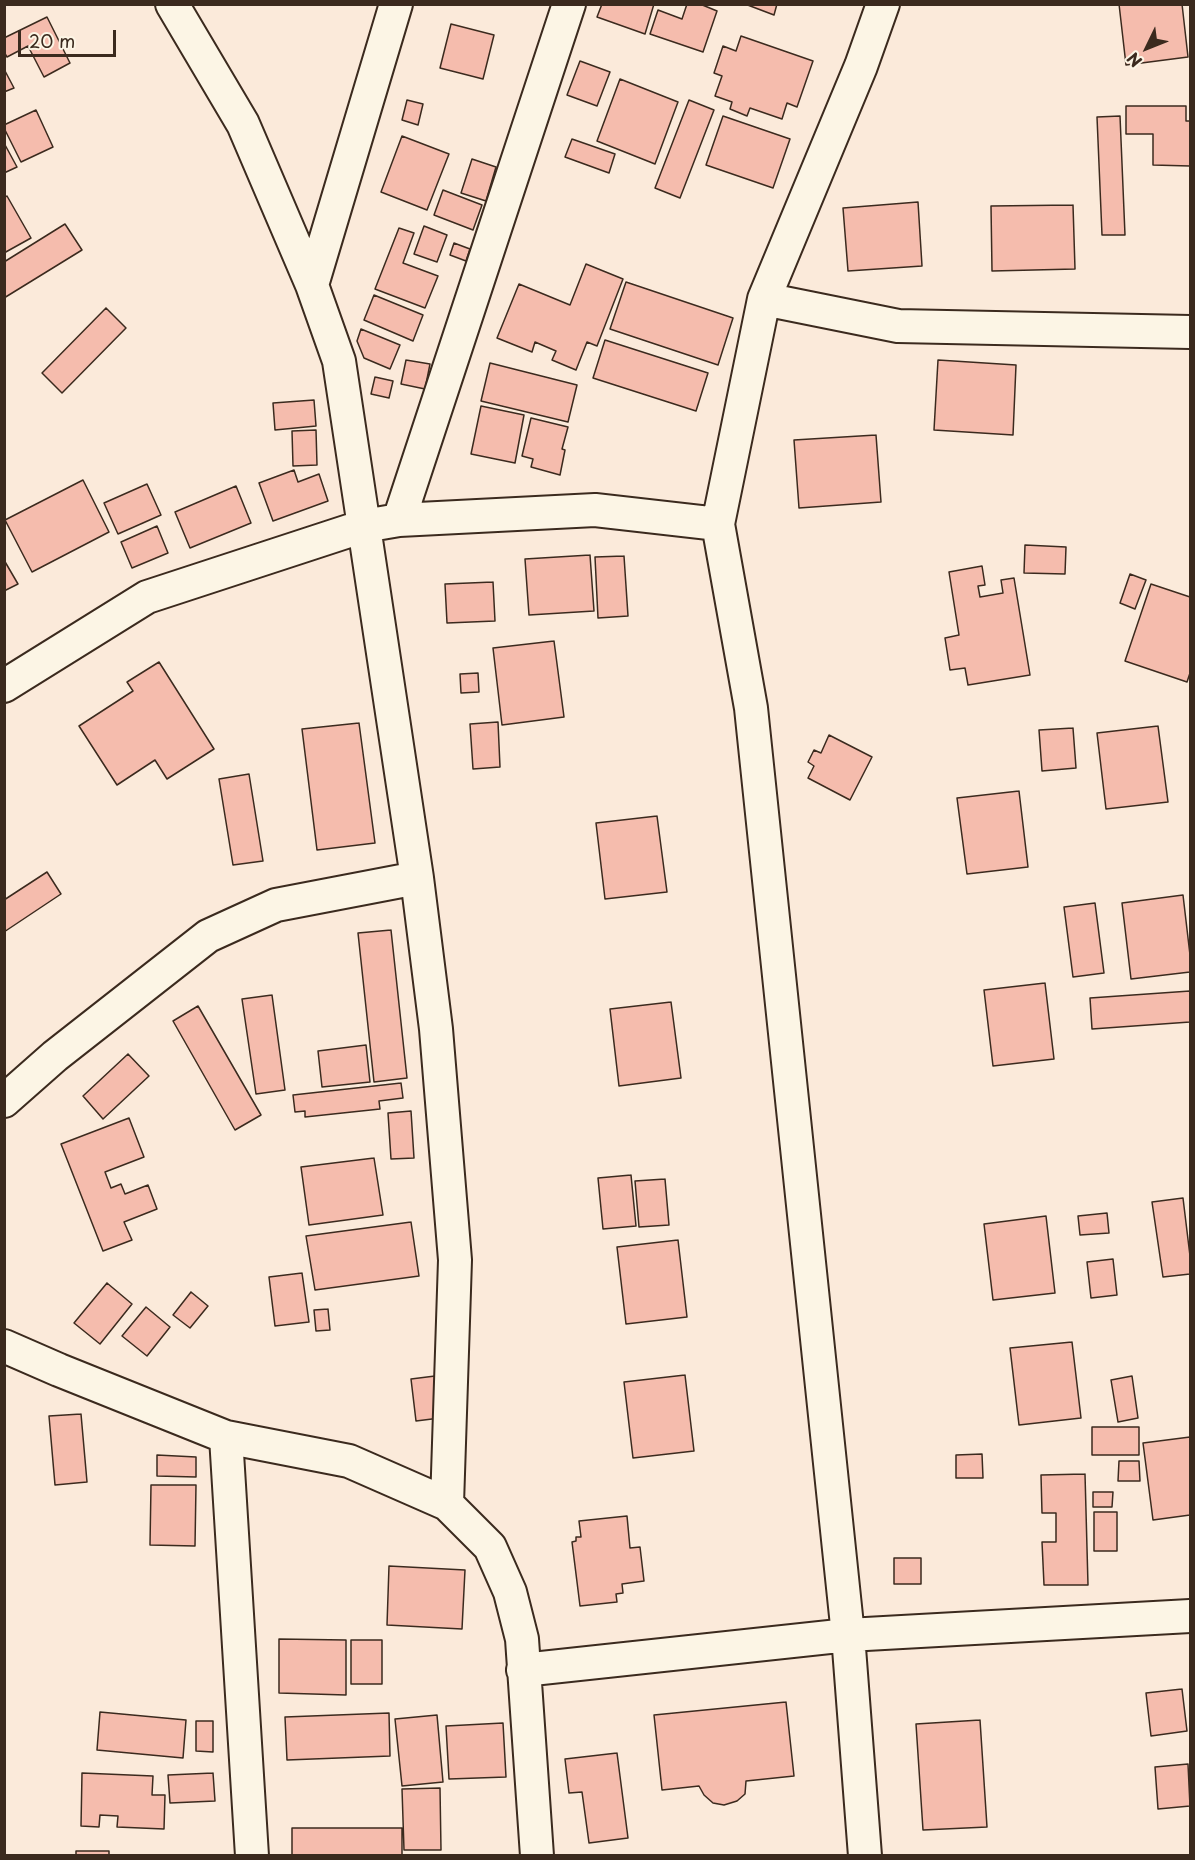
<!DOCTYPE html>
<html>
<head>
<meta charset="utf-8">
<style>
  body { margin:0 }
  #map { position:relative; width:1195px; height:1860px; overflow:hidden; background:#fbeada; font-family:"Playpen Sans",sans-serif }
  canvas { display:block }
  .frame { position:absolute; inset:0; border:6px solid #3b2a1e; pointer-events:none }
  .north { position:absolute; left:1117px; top:18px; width:60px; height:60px; -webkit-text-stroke:4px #fcf5e5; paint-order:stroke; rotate:227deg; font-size:16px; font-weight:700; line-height:24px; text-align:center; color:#3b2a1e }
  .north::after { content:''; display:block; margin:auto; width:21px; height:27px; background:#3b2a1e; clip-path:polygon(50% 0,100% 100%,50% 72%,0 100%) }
  .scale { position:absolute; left:18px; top:30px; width:98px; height:27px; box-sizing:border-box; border:3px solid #3b2a1e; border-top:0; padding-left:8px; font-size:18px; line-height:21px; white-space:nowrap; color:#3b2a1e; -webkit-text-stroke:4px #fcf5e5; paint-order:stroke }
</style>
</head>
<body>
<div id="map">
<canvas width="1195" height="1860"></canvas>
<div class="frame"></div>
<div class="north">N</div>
<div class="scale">20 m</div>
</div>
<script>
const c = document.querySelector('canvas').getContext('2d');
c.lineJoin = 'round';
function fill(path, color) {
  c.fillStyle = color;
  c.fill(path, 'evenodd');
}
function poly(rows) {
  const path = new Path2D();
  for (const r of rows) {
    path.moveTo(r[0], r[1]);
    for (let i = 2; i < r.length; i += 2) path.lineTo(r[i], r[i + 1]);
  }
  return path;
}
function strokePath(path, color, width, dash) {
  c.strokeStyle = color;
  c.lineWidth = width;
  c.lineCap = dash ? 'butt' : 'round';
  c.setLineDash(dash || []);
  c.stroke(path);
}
const building = poly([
  [602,4,654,4,645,34,597,17,602,4],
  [687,4,700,4,717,11,703,52,650,34,658,10,682,19,687,4],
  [745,4,777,4,774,15,745,4],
  [1119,4,1182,4,1188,57,1126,65,1119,4],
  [47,17,70,63,44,77,28,46,7,57,4,52,4,38,47,17],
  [451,24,494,35,483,79,440,68,451,24],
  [741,36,813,61,797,107,787,103,782,119,750,108,747,116,730,109,732,102,715,96,722,76,714,73,723,46,736,51,741,36],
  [580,61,610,72,597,106,567,95,580,61],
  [4,69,14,88,4,92,4,69],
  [620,79,678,102,655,164,597,141,620,79],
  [407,100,423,104,418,125,402,120,407,100],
  [689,100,714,110,680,198,655,188,689,100],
  [1126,106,1186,106,1186,121,1190,121,1190,166,1153,165,1153,134,1126,134,1126,106],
  [36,110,53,147,21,162,4,128,4,125,36,110],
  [723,116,790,139,773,188,706,165,723,116],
  [1120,116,1125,235,1102,235,1097,117,1120,116],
  [402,136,449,154,427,210,381,192,402,136],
  [572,139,615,154,609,173,565,157,572,139],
  [4,143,17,167,4,173,4,143],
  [472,159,496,167,486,201,461,193,472,159],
  [443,190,482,205,473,230,434,215,443,190],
  [7,196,31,238,4,253,4,198,7,196],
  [918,202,922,266,848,271,843,208,918,202],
  [1073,205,1075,269,992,271,991,206,1073,205],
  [65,224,82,250,4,298,4,262,65,224],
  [424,226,447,235,437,262,414,254,424,226],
  [399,228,414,233,403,263,438,276,425,308,375,289,399,228],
  [454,243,470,249,466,261,450,255,454,243],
  [586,264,623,279,597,346,587,342,576,370,552,360,556,351,535,342,532,352,497,338,519,284,570,305,586,264],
  [626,282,733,318,718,365,610,329,626,282],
  [374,295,423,315,413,341,364,320,374,295],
  [106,308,126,328,62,393,42,373,106,308],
  [361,329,400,345,390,369,364,358,357,341,361,329],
  [605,340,708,373,696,411,593,378,605,340],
  [406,360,430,364,425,389,401,384,406,360],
  [938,360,1016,365,1013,435,934,430,938,360],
  [490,363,577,385,568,422,481,401,490,363],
  [375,377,393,381,389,398,371,394,375,377],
  [314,400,316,426,275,430,273,403,314,400],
  [481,406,524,415,515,463,471,454,481,406],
  [531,418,568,427,562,449,565,450,560,475,531,467,533,459,522,456,531,418],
  [316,430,317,465,293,466,292,431,316,430],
  [876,435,881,502,799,508,794,440,876,435],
  [294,470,298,482,319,474,328,501,273,521,259,483,294,470],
  [83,480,109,532,32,572,5,520,83,480],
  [147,484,161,515,118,534,104,503,147,484],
  [236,486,251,523,190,548,175,512,236,486],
  [157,526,168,553,132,568,121,542,157,526],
  [1025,545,1066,547,1065,574,1024,573,1025,545],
  [590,555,594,611,529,615,525,559,590,555],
  [624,556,628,616,598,618,595,557,624,556],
  [4,560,18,584,4,591,4,560],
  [982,566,985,585,978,586,980,597,1003,593,1001,580,1014,578,1030,675,968,685,965,668,950,670,945,638,959,635,949,572,982,566],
  [1130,574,1146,580,1135,609,1120,603,1130,574],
  [493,582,495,621,447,623,445,584,493,582],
  [1151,584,1190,597,1190,673,1187,682,1125,661,1151,584],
  [554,641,564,717,502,725,493,648,554,641],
  [159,662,214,749,167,779,155,760,117,785,79,726,133,691,127,682,159,662],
  [478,673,479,692,461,693,460,674,478,673],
  [498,722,500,767,473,769,470,724,498,722],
  [359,723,375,843,317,850,302,729,359,723],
  [1158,726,1168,802,1106,809,1097,733,1158,726],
  [1073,728,1076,768,1042,771,1039,730,1073,728],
  [829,735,872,757,850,800,808,778,814,766,808,762,814,750,821,753,829,735],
  [249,774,263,861,233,865,219,779,249,774],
  [1019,791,1028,867,967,874,957,798,1019,791],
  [657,816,667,892,605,899,596,823,657,816],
  [47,872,61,894,4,932,4,900,47,872],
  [1183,895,1190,955,1190,972,1131,979,1122,903,1183,895],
  [1095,903,1104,973,1073,977,1064,907,1095,903],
  [391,930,407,1078,374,1082,358,933,391,930],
  [1045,983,1054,1059,993,1066,984,990,1045,983],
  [1190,991,1190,1022,1092,1029,1090,998,1190,991],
  [272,995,285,1090,256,1094,242,999,272,995],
  [671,1002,681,1078,619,1086,610,1009,671,1002],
  [198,1006,261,1115,235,1130,173,1021,198,1006],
  [366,1045,370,1082,322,1087,318,1051,366,1045],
  [128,1054,149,1076,103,1119,83,1096,128,1054],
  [401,1083,403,1098,379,1101,380,1109,305,1117,305,1111,295,1112,293,1095,401,1083],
  [411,1111,414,1158,391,1159,388,1113,411,1111],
  [129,1118,144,1157,105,1172,111,1188,121,1184,125,1194,148,1185,157,1209,124,1222,132,1240,103,1251,61,1144,129,1118],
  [374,1158,383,1215,309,1225,301,1167,374,1158],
  [631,1175,636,1226,603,1229,598,1178,631,1175],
  [665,1179,669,1225,639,1227,635,1181,665,1179],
  [1183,1198,1190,1256,1190,1274,1163,1277,1152,1202,1183,1198],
  [1107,1213,1109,1233,1080,1235,1078,1216,1107,1213],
  [1046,1216,1055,1293,993,1300,984,1224,1046,1216],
  [411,1222,419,1276,315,1290,306,1236,411,1222],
  [678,1240,687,1317,626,1324,617,1247,678,1240],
  [1113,1259,1117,1295,1091,1298,1087,1262,1113,1259],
  [302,1273,309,1322,275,1326,269,1277,302,1273],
  [107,1283,132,1304,100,1344,74,1323,107,1283],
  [191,1292,208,1306,190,1328,173,1315,191,1292],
  [146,1307,170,1327,147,1356,122,1336,146,1307],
  [328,1309,330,1330,316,1331,314,1310,328,1309],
  [1072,1342,1081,1418,1019,1425,1010,1348,1072,1342],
  [685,1375,694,1451,633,1458,624,1382,685,1375],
  [435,1376,440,1418,416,1421,411,1379,435,1376],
  [1132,1376,1138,1418,1118,1422,1111,1380,1132,1376],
  [81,1414,87,1482,55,1485,49,1416,81,1414],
  [1092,1427,1139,1427,1139,1455,1092,1455,1092,1427],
  [1190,1437,1190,1515,1153,1520,1143,1443,1190,1437],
  [982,1454,983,1478,956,1478,956,1455,982,1454],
  [157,1455,196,1457,196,1477,157,1476,157,1455],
  [1119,1461,1139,1461,1140,1481,1118,1481,1119,1461],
  [1085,1474,1088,1585,1044,1585,1042,1542,1056,1542,1056,1513,1042,1513,1041,1475,1085,1474],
  [151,1485,196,1485,195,1546,150,1545,151,1485],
  [1093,1492,1113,1492,1112,1507,1093,1507,1093,1492],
  [1094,1512,1117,1512,1117,1551,1094,1551,1094,1512],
  [627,1516,630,1548,640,1547,644,1581,622,1584,623,1593,616,1594,617,1602,580,1606,572,1542,576,1541,576,1537,581,1537,579,1521,627,1516],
  [894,1558,921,1558,921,1584,894,1584,894,1558],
  [389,1566,465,1570,462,1629,387,1625,389,1566],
  [279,1639,346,1640,346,1695,279,1693,279,1639],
  [351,1640,382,1640,382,1684,351,1684,351,1640],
  [1182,1689,1187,1731,1151,1736,1146,1693,1182,1689],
  [786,1702,794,1776,746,1781,745,1794,737,1801,724,1805,713,1803,704,1795,699,1786,662,1790,654,1715,786,1702],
  [100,1712,186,1720,183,1758,97,1750,100,1712],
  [389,1713,390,1756,287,1760,285,1717,389,1713],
  [437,1715,443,1782,402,1786,395,1719,437,1715],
  [980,1720,987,1827,923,1830,916,1724,980,1720],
  [196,1721,213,1721,213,1752,196,1751,196,1721],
  [503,1723,506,1777,449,1779,446,1726,503,1723],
  [617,1753,628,1838,589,1843,582,1792,569,1793,565,1759,617,1753],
  [1188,1764,1190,1806,1158,1809,1155,1767,1188,1764],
  [82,1773,153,1776,152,1795,165,1795,164,1829,117,1827,118,1816,100,1815,99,1827,81,1826,82,1773],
  [213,1773,215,1801,170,1803,168,1775,213,1773],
  [440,1788,441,1850,404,1850,402,1789,440,1788],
  [292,1828,402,1828,402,1856,292,1856,292,1828],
  [76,1851,109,1851,109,1856,76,1856,76,1851]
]);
fill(building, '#f5bcad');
strokePath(building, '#3b2a1e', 1.5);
const minor = poly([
  [172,4,243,124,312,285,339,361,417,878,436,1029,455,1260,447,1504],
  [312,285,396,4],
  [764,299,898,326,1190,332],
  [399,520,569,4],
  [4,686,147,597,364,526,399,520,595,510,718,524],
  [4,1101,55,1056,208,936,276,905,417,878],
  [4,1346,59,1370,226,1437,349,1461,447,1504,490,1547,510,1592,522,1639,537,1856],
  [226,1437,252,1856],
  [523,1670,848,1635,1190,1616],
  [865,1856,848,1635,751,708,718,524,764,299,861,66,883,4]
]);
strokePath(minor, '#3b2a1e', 36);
strokePath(minor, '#fcf5e5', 32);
</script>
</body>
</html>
